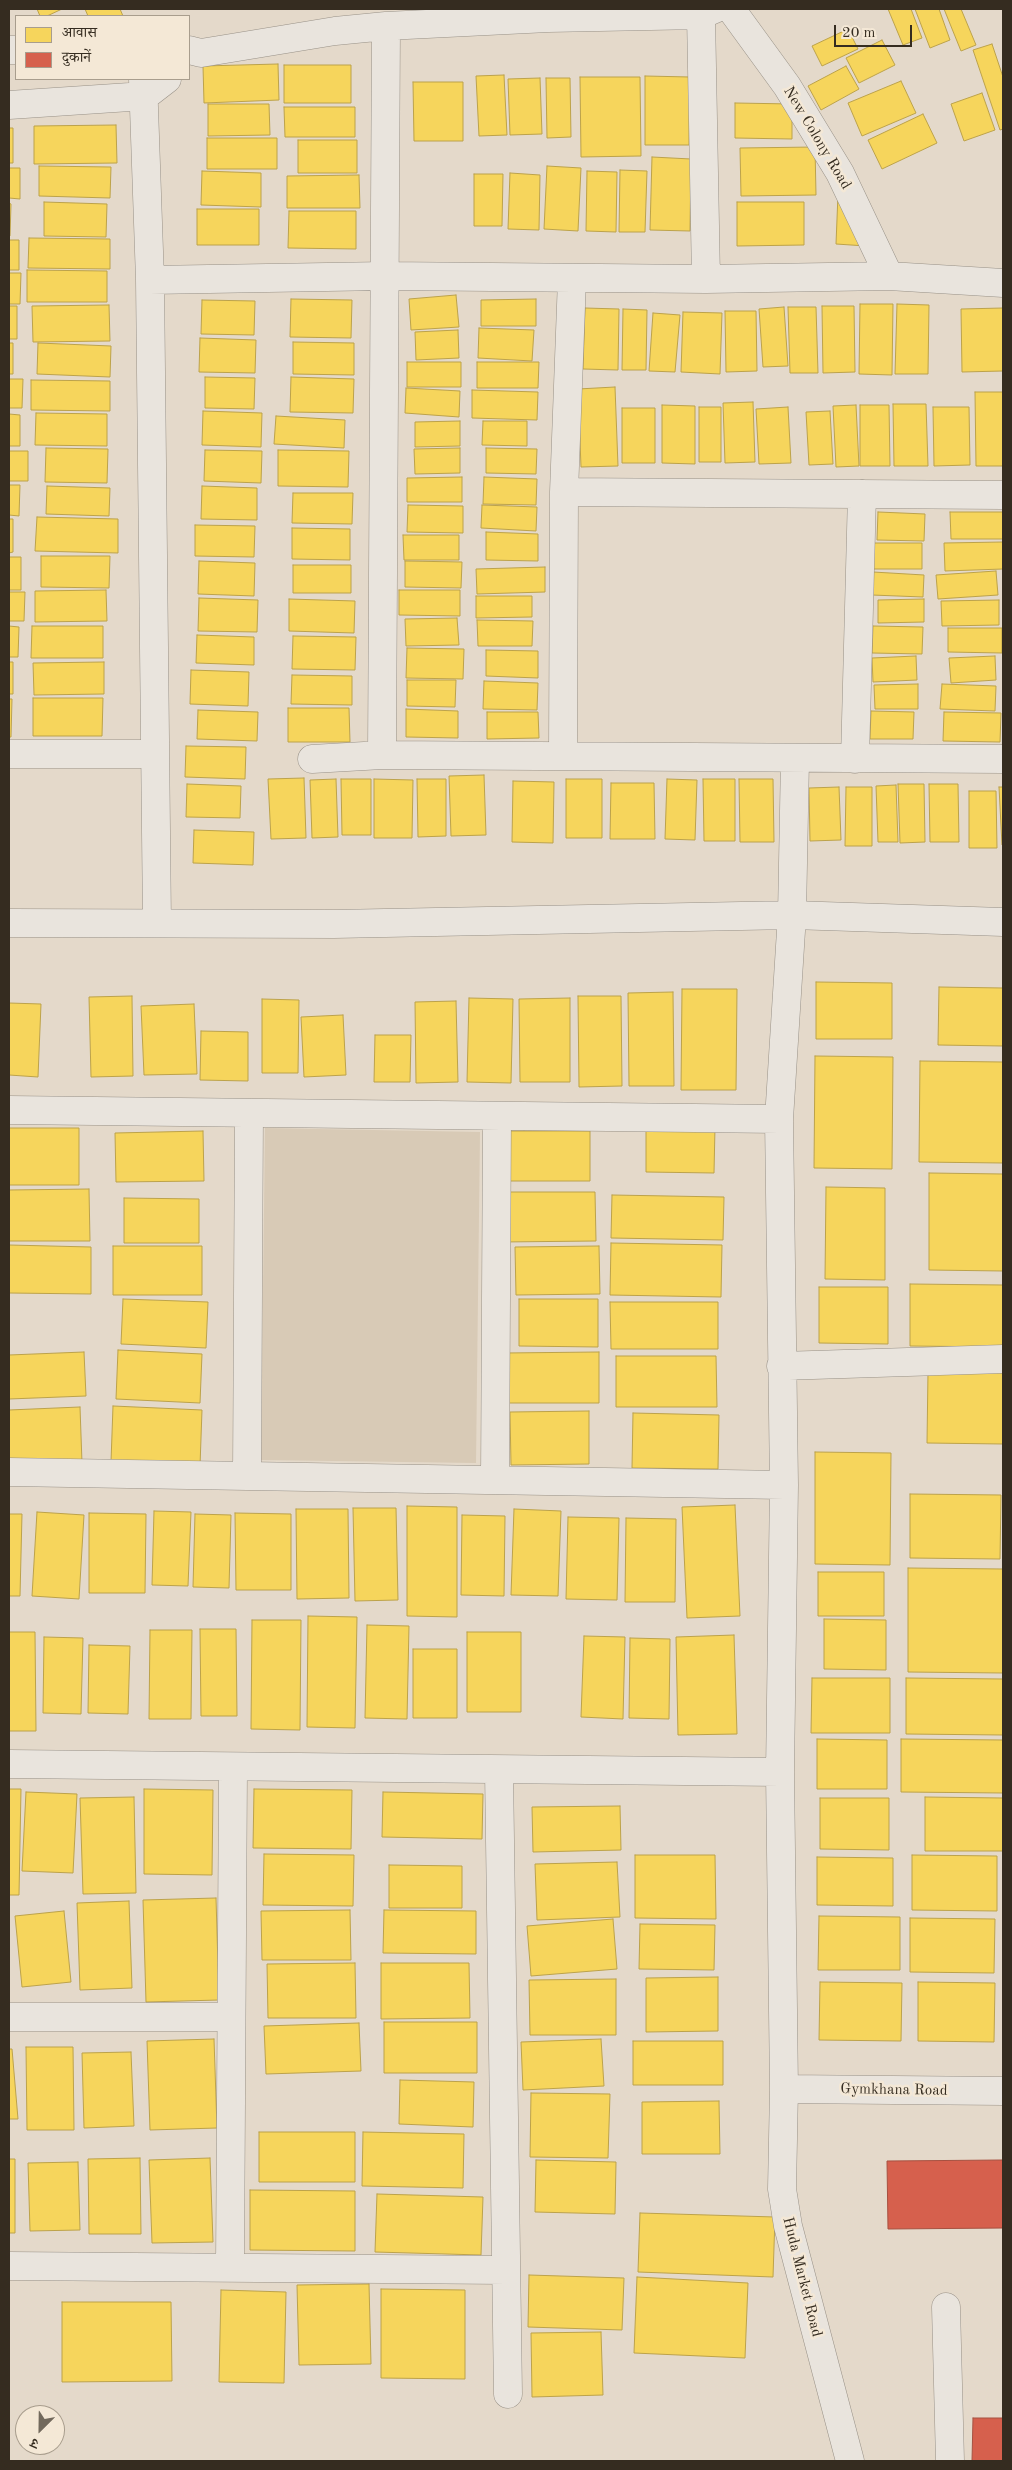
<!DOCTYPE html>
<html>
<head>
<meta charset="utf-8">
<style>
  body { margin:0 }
  #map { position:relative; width:1012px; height:2470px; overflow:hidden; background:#e4d9ca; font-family:"Old Standard TT","Noto Serif Devanagari",serif }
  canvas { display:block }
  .frame { position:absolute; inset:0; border:10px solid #352c20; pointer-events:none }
  .legend { position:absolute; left:15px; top:15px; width:175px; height:65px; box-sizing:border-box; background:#f4e8d6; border:1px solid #a89d8d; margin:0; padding:6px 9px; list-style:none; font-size:15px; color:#352c20 }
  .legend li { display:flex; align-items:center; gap:10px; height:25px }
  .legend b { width:25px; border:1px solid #a89d8d }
  .north { position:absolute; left:15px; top:2405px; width:50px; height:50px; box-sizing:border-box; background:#f4e8d6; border:1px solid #a89d8d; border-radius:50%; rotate:203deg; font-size:14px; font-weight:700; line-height:20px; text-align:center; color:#352c20 }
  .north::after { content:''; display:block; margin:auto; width:18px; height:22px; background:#72695c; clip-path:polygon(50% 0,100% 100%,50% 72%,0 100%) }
  .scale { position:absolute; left:834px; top:25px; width:78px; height:22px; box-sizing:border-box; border:2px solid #352c20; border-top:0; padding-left:6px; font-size:15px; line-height:18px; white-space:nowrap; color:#352c20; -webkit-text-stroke:4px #f4e8d6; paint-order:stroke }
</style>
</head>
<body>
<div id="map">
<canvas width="1012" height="2470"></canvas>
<div class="frame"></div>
<ul class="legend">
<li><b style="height:14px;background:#f6d55c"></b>आवास</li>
<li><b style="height:14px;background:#d6604d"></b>दुकानें</li>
</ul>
<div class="north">उ</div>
<div class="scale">20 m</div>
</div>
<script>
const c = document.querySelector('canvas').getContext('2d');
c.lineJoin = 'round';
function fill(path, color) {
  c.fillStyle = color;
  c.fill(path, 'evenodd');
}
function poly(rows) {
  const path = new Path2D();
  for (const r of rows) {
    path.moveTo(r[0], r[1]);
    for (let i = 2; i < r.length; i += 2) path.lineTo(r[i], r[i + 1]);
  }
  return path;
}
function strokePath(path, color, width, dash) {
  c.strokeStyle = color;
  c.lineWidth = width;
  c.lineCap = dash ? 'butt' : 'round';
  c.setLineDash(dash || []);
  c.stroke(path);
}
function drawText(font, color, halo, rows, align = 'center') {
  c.font = font + ' "Old Standard TT",serif';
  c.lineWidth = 5;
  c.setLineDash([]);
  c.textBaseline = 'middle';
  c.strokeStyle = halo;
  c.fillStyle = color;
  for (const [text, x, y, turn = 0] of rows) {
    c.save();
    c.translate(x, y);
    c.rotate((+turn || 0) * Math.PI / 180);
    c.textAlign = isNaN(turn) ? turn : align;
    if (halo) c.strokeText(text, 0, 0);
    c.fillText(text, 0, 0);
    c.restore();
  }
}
fill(poly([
  [265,1128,480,1132,476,1463,261,1460]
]), '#d8cab6');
const homes = poly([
  [37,9,62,9,47,16,40,16,37,9],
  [85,9,120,9,123,16,88,16,85,9],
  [888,9,911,9,922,38,903,45,888,9],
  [915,9,939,9,950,40,930,48,915,9],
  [944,9,961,9,976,45,961,51,944,9],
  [848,29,858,49,822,66,812,46,848,29],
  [882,40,895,65,859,83,846,58,882,40],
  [992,44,1003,77,1003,129,1000,130,973,50,992,44],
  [278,64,279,100,204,103,203,66,278,64],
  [284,65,351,65,351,103,284,103,284,65],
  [846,66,859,89,821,110,808,86,846,66],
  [504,75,507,135,479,136,476,76,504,75],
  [645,76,690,77,689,145,645,145,645,76],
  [580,77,640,77,641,156,581,157,580,77],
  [540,78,542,134,510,135,508,79,540,78],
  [546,78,570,78,571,137,547,138,546,78],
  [901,81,916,113,862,136,848,103,901,81],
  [413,82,463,82,463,141,414,141,413,82],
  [982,93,995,130,964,141,951,104,982,93],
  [735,103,792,104,792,139,735,138,735,103],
  [208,104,269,104,270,135,208,136,208,104],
  [284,107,355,107,355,137,285,137,284,107],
  [923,114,937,143,882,169,868,140,923,114],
  [116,125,117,163,34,164,34,126,116,125],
  [9,128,13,128,13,163,9,163,9,128],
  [207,138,277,138,277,169,207,169,207,138],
  [298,140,357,140,357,173,298,173,298,140],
  [815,147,816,195,741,196,740,148,815,147],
  [652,157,691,159,690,231,650,230,652,157],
  [39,166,111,167,110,198,39,196,39,166],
  [547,166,581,168,578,231,544,229,547,166],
  [9,168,20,168,20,199,9,198,9,168],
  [620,170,647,171,645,232,619,232,620,170],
  [202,171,261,173,261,207,201,205,202,171],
  [587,171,617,172,616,232,586,231,587,171],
  [510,173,540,175,539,230,508,229,510,173],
  [474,174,503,174,502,226,474,226,474,174],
  [359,175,360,208,287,208,287,176,359,175],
  [838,194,866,246,836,244,838,194],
  [44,202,107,204,106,237,44,236,44,202],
  [737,202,804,202,804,245,737,246,737,202],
  [9,203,11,204,10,236,9,236,9,203],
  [197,209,259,209,259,245,197,245,197,209],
  [289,211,356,211,356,249,288,248,289,211],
  [29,238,110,239,110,269,28,268,29,238],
  [9,240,19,240,19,270,9,270,9,240],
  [27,270,107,271,107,302,27,302,27,270],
  [9,273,21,273,20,304,9,304,9,273],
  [456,295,459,327,411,330,409,299,456,295],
  [291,299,352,300,351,338,290,337,291,299],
  [536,299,536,326,481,326,481,300,536,299],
  [202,300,255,301,254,335,201,334,202,300],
  [860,304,893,304,892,375,859,374,860,304],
  [897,304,929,305,928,374,895,374,897,304],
  [109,305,110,341,33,342,32,306,109,305],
  [9,306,17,306,17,339,9,339,9,306],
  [822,306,854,306,855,372,823,373,822,306],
  [784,307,788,366,763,367,759,309,784,307],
  [788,307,816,307,818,373,790,373,788,307],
  [585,308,619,309,618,370,583,369,585,308],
  [1003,308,1003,371,962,372,961,309,1003,308],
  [623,309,647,310,646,370,622,370,623,309],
  [725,311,756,311,757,371,726,372,725,311],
  [683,312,722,313,720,374,681,372,683,312],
  [653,313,680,315,675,372,649,371,653,313],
  [479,328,534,330,532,361,478,358,479,328],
  [458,330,459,358,416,360,415,332,458,330],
  [200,338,256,340,255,373,199,372,200,338],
  [293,342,354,343,354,375,293,374,293,342],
  [9,343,13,343,13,374,9,374,9,343],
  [38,343,111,346,110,377,37,374,38,343],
  [407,362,461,362,461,387,407,387,407,362],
  [477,362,539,362,538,388,477,388,477,362],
  [205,377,255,378,254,409,205,408,205,377],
  [291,377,354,379,353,413,290,412,291,377],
  [9,379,23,379,22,408,9,408,9,379],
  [31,380,110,381,110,411,31,410,31,380],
  [615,387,618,466,581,467,578,389,615,387],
  [406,388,460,391,459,417,405,413,406,388],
  [472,390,538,392,537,420,472,418,472,390],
  [975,392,1003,392,1003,466,976,466,975,392],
  [753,402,755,462,725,463,723,403,753,402],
  [893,404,926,404,928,466,894,466,893,404],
  [662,405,695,406,695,464,662,463,662,405],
  [856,405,859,466,836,467,833,406,856,405],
  [860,405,889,405,890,466,860,466,860,405],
  [699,407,721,407,721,462,699,462,699,407],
  [788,407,791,463,759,464,756,409,788,407],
  [933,407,969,407,970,465,934,466,933,407],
  [622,408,655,408,655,463,622,463,622,408],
  [203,411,262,413,261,447,202,445,203,411],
  [830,411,833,464,809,465,806,412,830,411],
  [36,413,107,414,107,446,35,445,36,413],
  [9,414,20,415,20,446,9,446,9,414],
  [276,416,345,420,344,448,274,444,276,416],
  [460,421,460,446,415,447,415,422,460,421],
  [483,421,527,421,527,446,482,445,483,421],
  [46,448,108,449,107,483,45,482,46,448],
  [460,448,460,473,415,474,414,449,460,448],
  [486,448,537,449,536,474,486,473,486,448],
  [205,450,262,451,261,483,204,481,205,450],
  [278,450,349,451,348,487,278,486,278,450],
  [9,451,28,451,28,481,9,481,9,451],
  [462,477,462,502,407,502,407,478,462,477],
  [484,477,537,479,536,505,483,504,484,477],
  [9,485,20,485,19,516,9,515,9,485],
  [47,486,110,488,109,516,46,514,47,486],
  [202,486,257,488,257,520,201,519,202,486],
  [293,493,353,493,352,524,292,523,293,493],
  [408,505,463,506,463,533,407,532,408,505],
  [482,505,537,507,536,531,481,528,482,505],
  [878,512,925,514,924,541,877,540,878,512],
  [950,512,1003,512,1003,539,951,539,950,512],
  [37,517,118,519,118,553,35,551,37,517],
  [9,519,13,519,13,552,9,553,9,519],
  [195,525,255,526,254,557,195,556,195,525],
  [292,528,350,529,350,560,292,559,292,528],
  [486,532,538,534,538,561,486,560,486,532],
  [403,535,459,535,459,560,404,560,403,535],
  [1003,542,1003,569,945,571,944,543,1003,542],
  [872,543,922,543,922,569,872,569,872,543],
  [41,556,110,556,109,588,41,587,41,556],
  [9,557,21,557,21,590,9,590,9,557],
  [199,561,255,563,254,596,198,594,199,561],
  [405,561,462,562,461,588,405,587,405,561],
  [293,565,351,565,351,593,293,593,293,565],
  [545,567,545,592,477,594,476,569,545,567],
  [996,571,998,595,938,599,936,575,996,571],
  [873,572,924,575,923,597,872,595,873,572],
  [106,590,107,621,35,622,35,591,106,590],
  [399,590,460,590,460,616,399,615,399,590],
  [9,592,25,592,24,621,9,621,9,592],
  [476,596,532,596,532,617,476,618,476,596],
  [199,598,258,600,257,632,198,631,199,598],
  [289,599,355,601,354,633,289,631,289,599],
  [924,599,924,622,878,623,878,600,924,599],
  [999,600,999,625,942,626,941,601,999,600],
  [457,618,459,645,406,646,405,619,457,618],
  [477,620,533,621,532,646,478,646,477,620],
  [9,626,19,627,18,657,9,657,9,626],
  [32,626,103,626,103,658,31,658,32,626],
  [873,626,923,627,922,654,872,653,873,626],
  [948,628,1002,628,1002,653,948,652,948,628],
  [197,635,254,637,254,665,196,663,197,635],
  [293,636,356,637,355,670,292,669,293,636],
  [407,648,464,649,463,679,406,678,407,648],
  [486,650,538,651,538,678,486,676,486,650],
  [916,656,917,680,873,682,872,658,916,656],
  [995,656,996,680,951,683,949,658,995,656],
  [9,662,13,662,13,694,9,694,9,662],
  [104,662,104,694,34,695,33,663,104,662],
  [191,670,249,672,248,706,190,704,191,670],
  [292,675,352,676,352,705,291,704,292,675],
  [407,680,456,680,455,707,407,706,407,680],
  [484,681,538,683,537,710,483,709,484,681],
  [918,684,918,709,875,709,874,685,918,684],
  [942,684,996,686,995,711,940,709,942,684],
  [33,698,103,698,102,736,33,736,33,698],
  [9,699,12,699,11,737,9,737,9,699],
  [288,708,349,708,350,742,288,742,288,708],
  [406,709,458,711,458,738,406,737,406,709],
  [198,710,258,712,257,741,197,739,198,710],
  [871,711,914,712,913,739,870,739,871,711],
  [487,712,538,712,539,738,487,739,487,712],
  [944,712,1001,713,1000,742,943,741,944,712],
  [186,746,246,747,245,779,185,777,186,746],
  [484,775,486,835,451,836,449,776,484,775],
  [304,778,306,838,271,839,268,779,304,778],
  [336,779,338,837,312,838,310,780,336,779],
  [341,779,371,779,371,835,342,835,341,779],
  [374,779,413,780,412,838,374,838,374,779],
  [417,779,446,779,446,836,418,837,417,779],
  [566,779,602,779,602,838,566,838,566,779],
  [667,779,697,780,695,840,665,839,667,779],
  [703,779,735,779,735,841,704,841,703,779],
  [739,779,773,779,774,842,740,842,739,779],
  [513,781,554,782,553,843,512,842,513,781],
  [611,783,654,783,655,839,610,839,611,783],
  [187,784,241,786,240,818,186,817,187,784],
  [898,784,924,784,925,842,900,843,898,784],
  [929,784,958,784,959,842,930,842,929,784],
  [896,785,898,842,878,842,876,786,896,785],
  [839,787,841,840,810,841,809,788,839,787],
  [846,787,872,787,872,846,845,846,846,787],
  [999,787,1003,787,1003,845,1002,845,999,787],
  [969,791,996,791,997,848,969,848,969,791],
  [194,830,254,832,253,865,193,863,194,830],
  [816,982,892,983,892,1039,816,1039,816,982],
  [939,987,1003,988,1003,1046,938,1045,939,987],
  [682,989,737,989,736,1090,681,1090,682,989],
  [673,992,674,1086,629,1086,628,993,673,992],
  [132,996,133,1076,91,1077,89,997,132,996],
  [578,996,621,996,622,1086,579,1087,578,996],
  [469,998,513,999,511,1083,467,1082,469,998],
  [570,998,570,1082,520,1082,519,999,570,998],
  [262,999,299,1000,298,1073,262,1073,262,999],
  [456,1001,458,1082,416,1083,415,1002,456,1001],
  [9,1003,41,1004,38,1077,9,1075,9,1003],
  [194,1004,197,1074,144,1075,141,1006,194,1004],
  [343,1015,346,1075,304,1077,301,1017,343,1015],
  [201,1031,248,1032,248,1081,200,1080,201,1031],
  [375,1035,411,1035,410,1082,374,1082,375,1035],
  [815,1056,893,1057,892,1169,814,1168,815,1056],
  [920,1061,1003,1062,1003,1163,919,1162,920,1061],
  [646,1126,715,1127,714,1173,646,1172,646,1126],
  [9,1128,79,1128,79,1185,9,1185,9,1128],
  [203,1131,204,1181,116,1182,115,1133,203,1131],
  [508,1131,590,1131,590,1181,508,1181,508,1131],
  [929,1173,1003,1174,1003,1271,929,1270,929,1173],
  [826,1187,885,1188,885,1280,825,1279,826,1187],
  [89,1189,90,1241,9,1241,9,1190,89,1189],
  [500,1192,595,1192,596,1241,501,1242,500,1192],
  [612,1195,724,1197,723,1240,611,1238,612,1195],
  [124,1198,199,1199,199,1243,124,1243,124,1198],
  [611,1243,722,1245,721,1297,610,1295,611,1243],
  [9,1245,91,1247,91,1294,9,1293,9,1245],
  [113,1246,202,1246,202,1295,113,1295,113,1246],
  [599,1246,600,1294,516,1295,515,1247,599,1246],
  [910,1284,1003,1285,1003,1347,910,1346,910,1284],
  [819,1287,888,1287,888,1344,819,1343,819,1287],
  [123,1299,208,1302,206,1348,121,1344,123,1299],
  [519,1299,598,1299,598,1347,519,1346,519,1299],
  [610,1302,718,1302,718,1349,611,1349,610,1302],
  [118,1350,202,1354,200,1403,116,1399,118,1350],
  [84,1352,86,1396,9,1399,9,1355,84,1352],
  [599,1352,599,1403,505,1403,505,1353,599,1352],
  [616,1356,716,1356,717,1407,616,1407,616,1356],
  [928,1372,1003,1372,1003,1444,927,1443,928,1372],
  [113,1406,202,1410,200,1466,111,1462,113,1406],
  [80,1407,82,1463,9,1466,9,1410,80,1407],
  [589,1411,589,1464,511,1465,510,1412,589,1411],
  [633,1413,719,1415,718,1469,632,1468,633,1413],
  [815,1452,891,1453,890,1565,815,1564,815,1452],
  [910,1494,1001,1495,1000,1559,910,1558,910,1494],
  [735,1505,740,1616,687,1618,682,1507,735,1505],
  [407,1506,457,1507,457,1617,407,1616,407,1506],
  [353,1508,396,1508,398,1600,355,1601,353,1508],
  [296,1509,348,1509,349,1598,297,1599,296,1509],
  [514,1509,561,1511,558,1596,511,1595,514,1509],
  [154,1511,191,1512,188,1586,152,1585,154,1511],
  [37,1512,84,1515,79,1599,32,1596,37,1512],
  [89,1513,146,1514,145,1593,89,1593,89,1513],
  [235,1513,291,1514,291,1590,236,1590,235,1513],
  [9,1514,22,1514,20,1596,9,1596,9,1514],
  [195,1514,231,1515,229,1588,193,1587,195,1514],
  [462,1515,505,1516,504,1596,461,1595,462,1515],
  [568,1517,619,1518,617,1600,566,1599,568,1517],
  [626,1518,676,1519,675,1602,625,1602,626,1518],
  [908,1568,1003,1569,1003,1673,908,1672,908,1568],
  [818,1572,884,1572,884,1616,818,1616,818,1572],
  [308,1616,357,1617,355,1728,307,1727,308,1616],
  [824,1619,886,1620,886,1670,824,1669,824,1619],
  [252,1620,301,1620,300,1730,251,1729,252,1620],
  [367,1625,409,1626,407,1719,365,1718,367,1625],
  [200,1629,236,1629,237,1716,201,1716,200,1629],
  [150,1630,192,1630,191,1719,149,1719,150,1630],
  [9,1632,35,1632,36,1731,9,1731,9,1632],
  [467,1632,521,1632,521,1712,467,1712,467,1632],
  [734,1635,737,1734,678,1735,676,1637,734,1635],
  [584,1636,625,1637,623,1719,581,1717,584,1636],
  [44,1637,83,1638,81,1714,43,1713,44,1637],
  [630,1638,670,1639,669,1719,629,1718,630,1638],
  [89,1645,130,1646,128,1714,88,1713,89,1645],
  [413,1649,457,1649,457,1718,413,1718,413,1649],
  [812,1678,890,1678,890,1733,811,1733,812,1678],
  [906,1678,1003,1679,1003,1735,906,1734,906,1678],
  [817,1739,887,1740,887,1789,817,1789,817,1739],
  [901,1739,1003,1740,1003,1793,901,1792,901,1739],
  [9,1789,21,1789,19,1895,9,1895,9,1789],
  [144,1789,213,1790,212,1875,144,1874,144,1789],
  [254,1789,352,1790,351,1849,253,1848,254,1789],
  [26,1792,77,1794,73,1873,22,1871,26,1792],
  [383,1792,483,1794,482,1839,382,1837,383,1792],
  [134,1797,136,1893,83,1894,80,1798,134,1797],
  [925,1797,1003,1798,1003,1851,925,1851,925,1797],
  [820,1798,889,1798,889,1850,820,1849,820,1798],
  [620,1806,621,1850,533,1852,532,1807,620,1806],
  [264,1854,354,1855,353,1906,263,1905,264,1854],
  [635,1855,715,1855,716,1919,635,1918,635,1855],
  [912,1855,997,1856,997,1911,912,1910,912,1855],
  [817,1857,893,1858,893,1906,817,1905,817,1857],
  [617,1862,620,1917,537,1920,535,1864,617,1862],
  [389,1865,462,1866,462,1908,389,1908,389,1865],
  [216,1898,219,2000,146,2002,143,1900,216,1898],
  [129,1901,132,1988,80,1990,77,1903,129,1901],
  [350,1910,351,1960,262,1960,261,1911,350,1910],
  [384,1910,476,1911,476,1954,383,1953,384,1910],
  [64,1911,71,1982,22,1987,15,1916,64,1911],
  [819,1916,900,1917,900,1970,818,1970,819,1916],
  [910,1918,995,1919,994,1973,910,1972,910,1918],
  [613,1919,617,1969,531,1976,527,1926,613,1919],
  [640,1924,715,1925,714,1970,639,1969,640,1924],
  [355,1963,356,2018,268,2018,267,1964,355,1963],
  [381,1963,469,1963,470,2018,381,2019,381,1963],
  [718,1977,718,2031,646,2032,646,1978,718,1977],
  [616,1979,616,2035,530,2035,529,1980,616,1979],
  [820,1982,902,1983,901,2041,819,2040,820,1982],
  [918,1982,995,1983,994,2042,918,2041,918,1982],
  [384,2022,477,2022,477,2073,384,2073,384,2022],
  [359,2023,361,2071,266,2074,264,2026,359,2023],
  [214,2039,217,2128,150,2130,147,2041,214,2039],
  [601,2039,604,2086,523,2090,521,2042,601,2039],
  [633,2041,723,2041,723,2085,633,2085,633,2041],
  [26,2047,73,2047,74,2130,27,2130,26,2047],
  [9,2049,12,2049,18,2119,9,2119,9,2049],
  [131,2052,134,2126,84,2128,82,2053,131,2052],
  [400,2080,474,2082,473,2127,399,2124,400,2080],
  [531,2093,610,2094,608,2158,530,2157,531,2093],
  [719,2101,720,2154,642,2154,642,2102,719,2101],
  [259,2132,355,2132,355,2182,259,2182,259,2132],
  [363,2132,464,2134,463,2188,362,2186,363,2132],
  [140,2158,141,2234,89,2234,88,2159,140,2158],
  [210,2158,213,2242,152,2243,149,2160,210,2158],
  [9,2159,15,2159,15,2233,9,2233,9,2159],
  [536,2160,616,2162,615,2214,535,2212,536,2160],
  [78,2162,80,2230,30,2231,28,2163,78,2162],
  [250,2190,355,2191,355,2251,250,2250,250,2190],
  [377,2194,483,2197,481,2255,375,2252,377,2194],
  [640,2213,775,2217,773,2277,638,2272,640,2213],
  [529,2275,624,2278,622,2330,528,2327,529,2275],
  [637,2277,748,2283,745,2358,634,2353,637,2277],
  [369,2284,371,2364,299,2365,297,2285,369,2284],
  [381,2289,465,2290,465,2379,381,2378,381,2289],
  [221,2290,286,2292,284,2383,219,2382,221,2290],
  [62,2302,171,2302,172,2381,62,2382,62,2302],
  [601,2332,603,2395,532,2397,531,2333,601,2332]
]);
fill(homes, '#f6d55c');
strokePath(homes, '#bca24a', 1);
const shops = poly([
  [1003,2160,1003,2228,888,2229,887,2161,1003,2160],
  [973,2418,1003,2418,1003,2461,972,2461,973,2418]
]);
fill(shops, '#d6604d');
strokePath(shops, '#a65040', 1);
const minor = poly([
  [731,9,787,86,840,173,889,276],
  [701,15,706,279],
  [9,50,16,50],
  [189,50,201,53,335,31,386,26,548,18,701,15,715,9],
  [143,79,150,280,157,923],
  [9,105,145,96,167,79],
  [150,280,385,276,706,279,889,276,1003,283],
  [564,492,1003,495],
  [9,754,153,754],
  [382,755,386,26],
  [563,756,564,492,572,279],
  [312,759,382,755,1003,759],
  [795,759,792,915,779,1119,784,1485,780,1772,784,2089,782,2189,788,2226,850,2461],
  [855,759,862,494],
  [9,923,334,924,792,915,1003,922],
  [9,1110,779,1119],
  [781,1366,1003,1359],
  [9,1472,784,1485],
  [247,1476,249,1113],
  [495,1480,497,1116],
  [9,1764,780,1772],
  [499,1771,508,2394],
  [9,2017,231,2017],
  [784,2089,1003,2091],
  [9,2266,506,2270],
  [230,2268,233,1768],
  [946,2307,950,2461]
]);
strokePath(minor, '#989187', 29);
strokePath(minor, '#e9e4dd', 28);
drawText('15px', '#352c20', '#f4e8d6', [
  ["New Colony Road",817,138,59],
  ["Gymkhana Road",894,2090,1],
  ["Huda Market Road",802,2277,76]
]);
</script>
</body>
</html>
